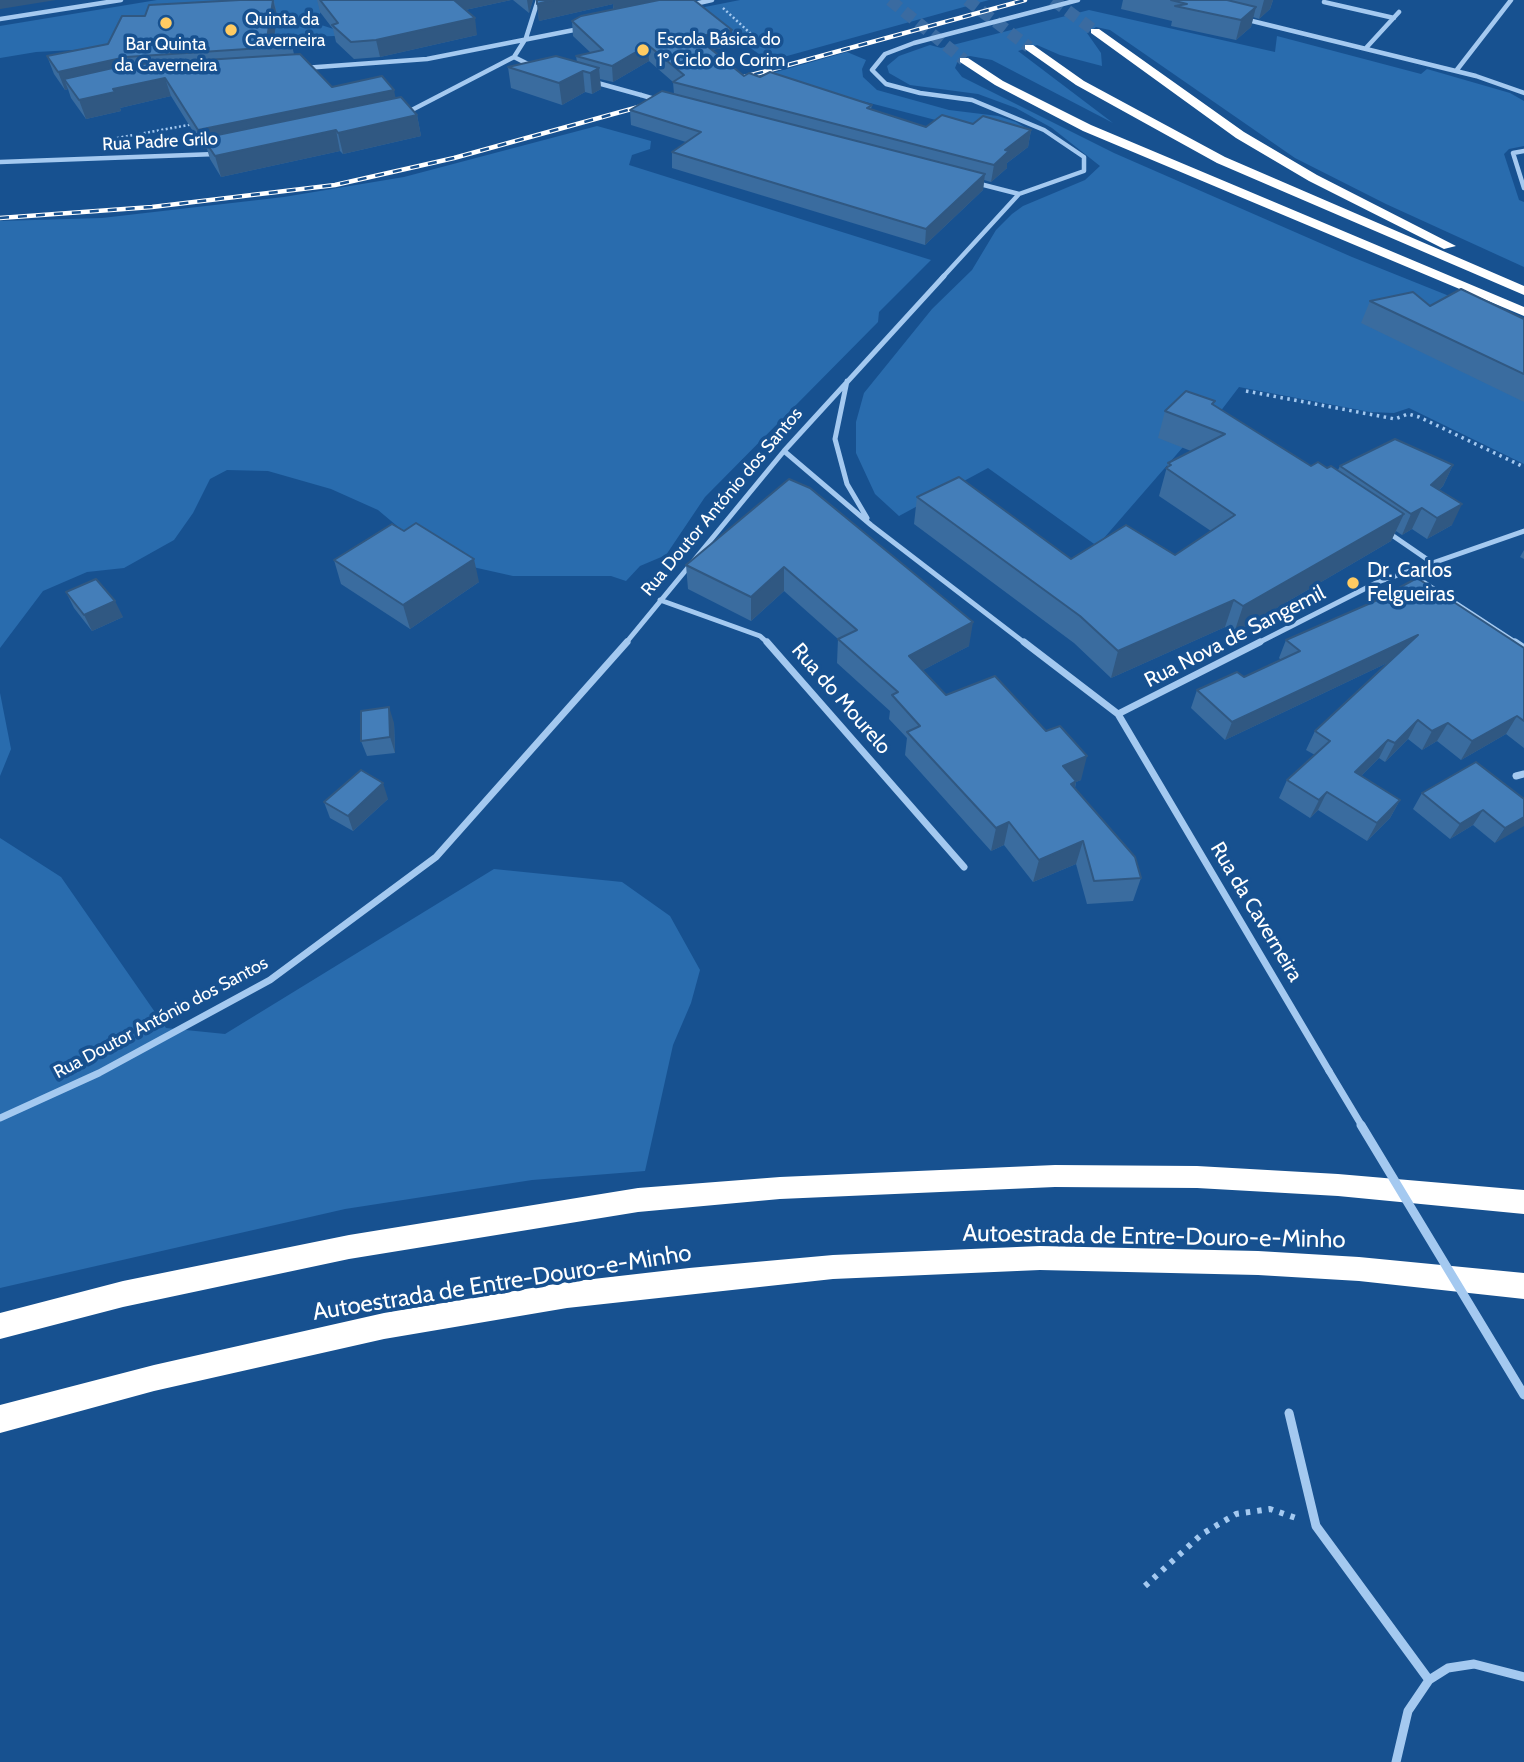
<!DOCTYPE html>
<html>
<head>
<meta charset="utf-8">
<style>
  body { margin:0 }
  canvas { display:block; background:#175190 }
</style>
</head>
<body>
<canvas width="1524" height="1762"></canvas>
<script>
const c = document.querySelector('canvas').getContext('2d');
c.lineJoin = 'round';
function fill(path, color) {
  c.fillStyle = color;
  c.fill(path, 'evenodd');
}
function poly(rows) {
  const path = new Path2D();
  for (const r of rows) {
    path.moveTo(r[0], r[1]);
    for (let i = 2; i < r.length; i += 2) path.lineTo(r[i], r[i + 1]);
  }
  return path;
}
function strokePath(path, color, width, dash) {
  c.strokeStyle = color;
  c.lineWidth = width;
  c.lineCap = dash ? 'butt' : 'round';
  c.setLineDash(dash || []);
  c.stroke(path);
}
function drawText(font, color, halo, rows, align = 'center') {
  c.font = font + ' Cabin,sans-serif';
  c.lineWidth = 7;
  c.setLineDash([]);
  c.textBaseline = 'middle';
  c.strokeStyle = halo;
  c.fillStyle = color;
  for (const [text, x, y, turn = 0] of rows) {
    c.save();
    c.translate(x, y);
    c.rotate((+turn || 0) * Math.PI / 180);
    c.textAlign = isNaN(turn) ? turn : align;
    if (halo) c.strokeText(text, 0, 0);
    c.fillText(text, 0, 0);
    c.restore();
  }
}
fill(poly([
  [157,0,327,0,315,23,352,35,36,52,0,58,0,26],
  [740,0,989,0,769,61,695,9],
  [1089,10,1275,52,1277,36,1421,74,1427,69,1510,93,1524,101,1524,146,1509,149,1504,154,1519,200,1524,202,1524,267,1386,204,1295,158,1110,30,1096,27,1087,33,1101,53,1102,66,1060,55,1037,45,1018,51,1113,123,992,60,970,56,959,58,955,68,962,77,1114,153,1352,257,1524,326,1524,464,1409,408,1394,413,1370,412,1239,387,1210,425,1159,437,1183,447,1097,546,988,468,899,516,875,494,856,453,856,422,864,393,932,309,972,270,996,230,1012,214,1023,206,1085,180,1100,166,1052,128,1016,108,978,94,910,85,889,73,887,66,899,56,930,45,941,48],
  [847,52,866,60,862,69,863,77,877,90,949,110,998,116,1016,122,1026,128,1028,137,1025,143,796,84,744,81],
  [597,126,651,141,650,149,632,155,629,165,931,260,879,312,878,322,705,497,666,555,640,566,626,581,611,576,513,576,446,561,421,546,378,510,331,489,268,471,227,470,210,479,193,513,174,540,124,568,87,572,43,591,0,648,0,221,102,218,284,197,404,177],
  [0,693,11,749,0,776],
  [0,838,61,877,166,1028,225,1034,494,869,622,882,670,916,700,970,691,1003,673,1045,645,1171,532,1180,345,1209,0,1288]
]), '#296cae');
strokePath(poly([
  [890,0,964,60],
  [967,0,1029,47],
  [1053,0,1095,31]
]), '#3a6ba1', 12, [12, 6]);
strokePath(poly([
  [723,8,763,45],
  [272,14,285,14],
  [117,138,194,124]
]), '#a4c9f0', 2.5, [2, 2.5]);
strokePath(poly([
  [1246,391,1395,419,1408,414,1419,417,1524,467]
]), '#a4c9f0', 3.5, [2.5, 4.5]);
strokePath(poly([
  [1145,1586,1202,1534,1236,1514,1270,1509,1296,1518]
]), '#a4c9f0', 6, [4.5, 7]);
strokePath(poly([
  [1324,2,1394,18],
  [690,5,712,0],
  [0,19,121,0],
  [1244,19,1476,76,1524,93],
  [1366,48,1399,12],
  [532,66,514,57,526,38,538,0],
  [304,68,427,59,579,29],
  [1456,71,1511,0],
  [594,82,641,95],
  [406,113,514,57],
  [1524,151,1513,153,1524,188],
  [0,162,216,154],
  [976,183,1019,194],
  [942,278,1019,194,1084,171,1084,157,1044,130,972,100,920,93,886,84,872,70,885,54,914,43,1078,0]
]), '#a4c9f0', 4.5);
strokePath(poly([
  [847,381,835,439,847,484,867,518],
  [784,451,871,525,1026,644],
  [1386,531,1434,564],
  [1408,572,1518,644],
  [660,600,760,636,769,644],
  [625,644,784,451,944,276],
  [1256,644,1378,582,1524,531]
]), '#a4c9f0', 5);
strokePath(poly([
  [767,642,964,867],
  [1024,642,1118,714,1329,1071],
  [1515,642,1524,648],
  [1118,714,1260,642],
  [1516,776,1524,774],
  [0,1118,99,1073,270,980,436,857,627,642]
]), '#a4c9f0', 7);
strokePath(poly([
  [1289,1413,1316,1526,1429,1680],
  [1396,1762,1408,1711,1429,1680,1448,1668,1474,1664,1524,1677]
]), '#a4c9f0', 9);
fill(poly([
  [1091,29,1099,29,1244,132,1317,175,1456,246,1444,249,1309,181,1236,138,1091,33,1091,29],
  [1025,45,1033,45,1084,81,1225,157,1524,286,1524,295,1217,163,1076,85,1025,49,1025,45],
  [960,58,968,58,1003,81,1091,125,1524,307,1524,316,1083,131,995,85,960,62,960,58],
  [1055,1165,1197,1166,1338,1174,1524,1190,1524,1214,1338,1196,1197,1188,1055,1187,780,1199,638,1212,349,1259,123,1307,0,1339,0,1313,123,1281,349,1235,638,1188,780,1177,1055,1165],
  [1040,1246,1258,1251,1359,1257,1524,1273,1524,1299,1359,1281,1258,1275,1040,1270,833,1279,567,1308,384,1339,154,1391,0,1433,0,1405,154,1365,384,1313,567,1282,689,1268,833,1255,1040,1246]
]), '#fff');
const rail = poly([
  [737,79,1025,0],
  [0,218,152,207,335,185,454,158,653,103]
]);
strokePath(rail, '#fff', 4.5);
strokePath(rail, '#175190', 2.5, [9]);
strokePath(poly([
  [641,95,658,100]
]), '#a4c9f0', 4.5);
strokePath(poly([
  [1329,1071,1362,1126]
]), '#a4c9f0', 7);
strokePath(poly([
  [1361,1125,1524,1395]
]), '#a4c9f0', 9);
fill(poly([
  [240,0,274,0,277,15,274,38,292,46,294,54,332,87,396,98,417,115,421,136,343,154,340,151,221,177,210,159,207,149,204,149,171,96,120,108,121,111,86,119,71,98,68,89,65,90,54,74,47,56,108,44,145,16],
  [317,0,511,0,465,10,477,35,380,57,354,59,336,42,333,29,320,12],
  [513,0,533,0,529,13],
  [537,0,694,0,732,30,732,46,712,50,744,76,760,77,872,105,871,109,926,127,973,124,1031,130,1028,147,1007,163,1007,168,991,182,984,180,983,190,925,245,672,168,672,152,686,142,631,125,630,110,674,94,673,82,649,61,613,82,600,79,601,89,592,94,585,92,562,105,511,88,508,67,577,62,576,56,591,53,573,36,572,21,613,9,613,4,539,21],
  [1123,0,1273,0,1270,9,1259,19,1253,17,1251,27,1236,40,1171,26,1172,21,1121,9],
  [1370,301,1524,319,1524,402,1361,323],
  [1214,405,1311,466,1338,470,1340,466,1453,465,1443,486,1439,490,1452,525,1427,539,1412,529,1402,535,1396,531,1391,541,1234,633,1225,627,1111,678,1074,643,914,524,917,497,1071,559,1175,555,1211,531,1159,496,1168,463,1191,451,1158,438,1165,411],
  [789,479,969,646,923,670,946,695,1081,780,1076,782,1075,788,1141,878,1133,901,1087,904,1076,864,1033,882,1004,845,991,851,905,755,907,738,889,719,890,711,837,663,838,639,784,591,751,621,688,589,686,565],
  [1524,550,1524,559,1520,557],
  [334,560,479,582,410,629,341,584],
  [66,592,123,617,92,631,74,608],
  [1286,640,1524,648,1524,748,1506,734,1461,760,1437,741,1422,750,1408,739,1385,762,1379,758,1361,776,1400,800,1390,818,1367,841,1318,810,1310,818,1279,798,1287,780,1315,755,1306,750,1315,731,1387,663,1225,740,1191,708,1197,690,1244,677,1281,660,1279,658],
  [394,723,395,753,367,756,361,741],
  [1422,793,1524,799,1495,843,1473,825,1450,839,1413,809],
  [388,799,353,831,330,818,324,802]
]), '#3a6c9f');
fill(poly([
  [0,0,56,0,0,9],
  [273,0,277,15,273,47,267,39],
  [449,0,511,0,451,13],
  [527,0,533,0,529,13],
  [553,0,680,0,614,15,613,4,539,21,537,4],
  [1264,0,1273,0,1270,9,1259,19],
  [1256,7,1251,27,1236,40,1241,20],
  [475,18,477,35,380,57,376,40],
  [732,30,732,46,697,53,696,37],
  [648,45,649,61,613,82,612,66],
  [126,57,131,74,64,79,68,89,65,90,58,72],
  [599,68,601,89,592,94,590,73],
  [583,71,585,92,562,105,559,83],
  [165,78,171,96,120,108,121,111,86,119,79,100,113,89],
  [394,90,398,109,203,138,207,149,204,149,198,130],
  [417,115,421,136,343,154,338,133],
  [336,130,340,151,221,177,215,156],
  [1031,130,1028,147,1007,163,1007,168,991,182,994,165,1005,150],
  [985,174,983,190,925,245,926,229],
  [1453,465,1443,486,1422,506,1431,485],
  [1462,504,1452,525,1427,539,1437,518],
  [1422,508,1412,529,1402,535,1411,514],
  [1404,514,1391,541,1234,633,1243,606],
  [474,559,479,582,410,629,403,605],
  [784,567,784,591,751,621,751,597],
  [1234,600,1225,627,1111,678,1118,651],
  [115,601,123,617,92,631,84,615],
  [973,622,969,646,906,679,909,656],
  [1418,635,1408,653,1225,740,1232,722],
  [389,707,394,723,395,753,390,737],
  [1517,716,1506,734,1461,760,1472,741],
  [1418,720,1408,739,1385,762,1395,743],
  [1448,723,1437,741,1422,750,1432,731],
  [1388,740,1379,758,1346,791,1355,772],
  [1087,756,1081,780,1076,782,1070,804,1063,766],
  [383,783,388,799,353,831,348,816],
  [1327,792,1318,810,1310,818,1319,800],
  [1400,800,1390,818,1367,841,1377,823],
  [1483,810,1473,825,1450,839,1460,824],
  [1524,817,1524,826,1495,843,1505,828],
  [1009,822,1004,845,991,851,996,828],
  [1083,841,1076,864,1033,882,1039,860]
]), '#305882');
const building = poly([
  [240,0,273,0,267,39,282,36,292,46,126,57,58,72,47,56,108,44,122,16,145,16,149,5,240,0],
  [320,0,454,0,475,18,376,40,351,42,332,25,338,23,320,0],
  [537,0,553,0,537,4,537,0],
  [659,0,694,0,732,30,696,37,744,76,749,73,760,77,770,72,872,105,867,108,926,127,942,115,973,124,983,116,1031,130,1005,150,1009,151,994,165,673,82,684,75,648,45,612,66,576,56,603,50,572,21,581,16,659,0],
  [1171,0,1227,0,1256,7,1241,20,1175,6,1187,4,1171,0],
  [300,54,332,87,382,76,394,90,198,130,165,78,113,89,115,92,79,100,64,79,126,65,300,54],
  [556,56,599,68,590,73,583,71,559,83,508,67,556,56],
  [662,91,985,174,926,229,672,152,701,132,630,110,662,91],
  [401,97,417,115,338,133,336,130,215,156,203,138,401,97],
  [1461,289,1524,319,1524,374,1370,301,1413,292,1430,306,1461,289],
  [1186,391,1215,401,1212,404,1311,466,1318,462,1327,468,1331,466,1404,514,1243,606,1234,600,1118,651,1080,616,917,497,959,477,1071,559,1126,525,1175,555,1235,515,1166,468,1171,465,1168,463,1225,434,1165,411,1186,391],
  [1395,439,1453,465,1431,485,1462,504,1437,518,1422,508,1411,514,1340,466,1395,439],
  [789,479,810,488,973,622,909,656,946,695,995,676,1046,731,1060,726,1087,756,1063,766,1076,781,1071,784,1135,857,1141,878,1094,881,1083,841,1039,860,1009,822,996,828,907,732,920,726,892,695,898,692,838,639,857,630,784,567,751,597,686,565,789,479],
  [416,523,474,559,403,605,334,560,392,524,404,531,416,523],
  [1417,578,1524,648,1524,721,1517,716,1472,741,1448,723,1432,731,1418,720,1395,743,1388,740,1355,772,1400,800,1377,823,1327,792,1319,800,1287,780,1330,741,1315,731,1418,635,1232,722,1197,690,1237,672,1244,677,1300,651,1286,640,1373,602,1417,578],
  [96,579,115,601,84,615,66,592,96,579],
  [389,707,390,737,361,741,361,711,389,707],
  [1476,762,1524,799,1524,817,1505,828,1483,810,1460,824,1422,793,1476,762],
  [361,770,383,783,348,816,324,802,361,770]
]);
fill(building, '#447eb9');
strokePath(building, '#305882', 2);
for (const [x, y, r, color] of [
  [166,23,7,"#ffcb62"],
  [231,30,7,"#ffcb62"],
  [643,50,7,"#ffcb62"],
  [1353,583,7,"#ffcb62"]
]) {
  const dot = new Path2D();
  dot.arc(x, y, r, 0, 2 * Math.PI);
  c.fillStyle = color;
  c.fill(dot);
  strokePath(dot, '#175190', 2.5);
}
drawText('18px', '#fff', '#175190', [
  ["Quinta da",245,20],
  ["Caverneira",245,41],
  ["Escola Básica do",657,40],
  ["1º Ciclo do Corim",657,61],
  ["Bar Quinta",166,45,"center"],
  ["da Caverneira",166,66,"center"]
], 'left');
drawText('18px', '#fff', '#175190', [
  ["Rua Padre Grilo",160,142,-3],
  ["Rua Doutor António dos Santos",722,502,-50],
  ["Rua Doutor António dos Santos",161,1018,-28]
]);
drawText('21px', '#fff', '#175190', [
  ["Dr. Carlos",1367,571],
  ["Felgueiras",1367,595]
], 'left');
drawText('21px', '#fff', '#175190', [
  ["Rua Nova de Sangemil",1235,637,-27],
  ["Rua do Mourelo",841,699,49],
  ["Rua da Caverneira",1256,912,59]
]);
drawText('24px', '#fff', '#175190', [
  ["Autoestrada de Entre-Douro-e-Minho",1154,1237,1],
  ["Autoestrada de Entre-Douro-e-Minho",502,1283,-9]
]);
</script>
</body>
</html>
